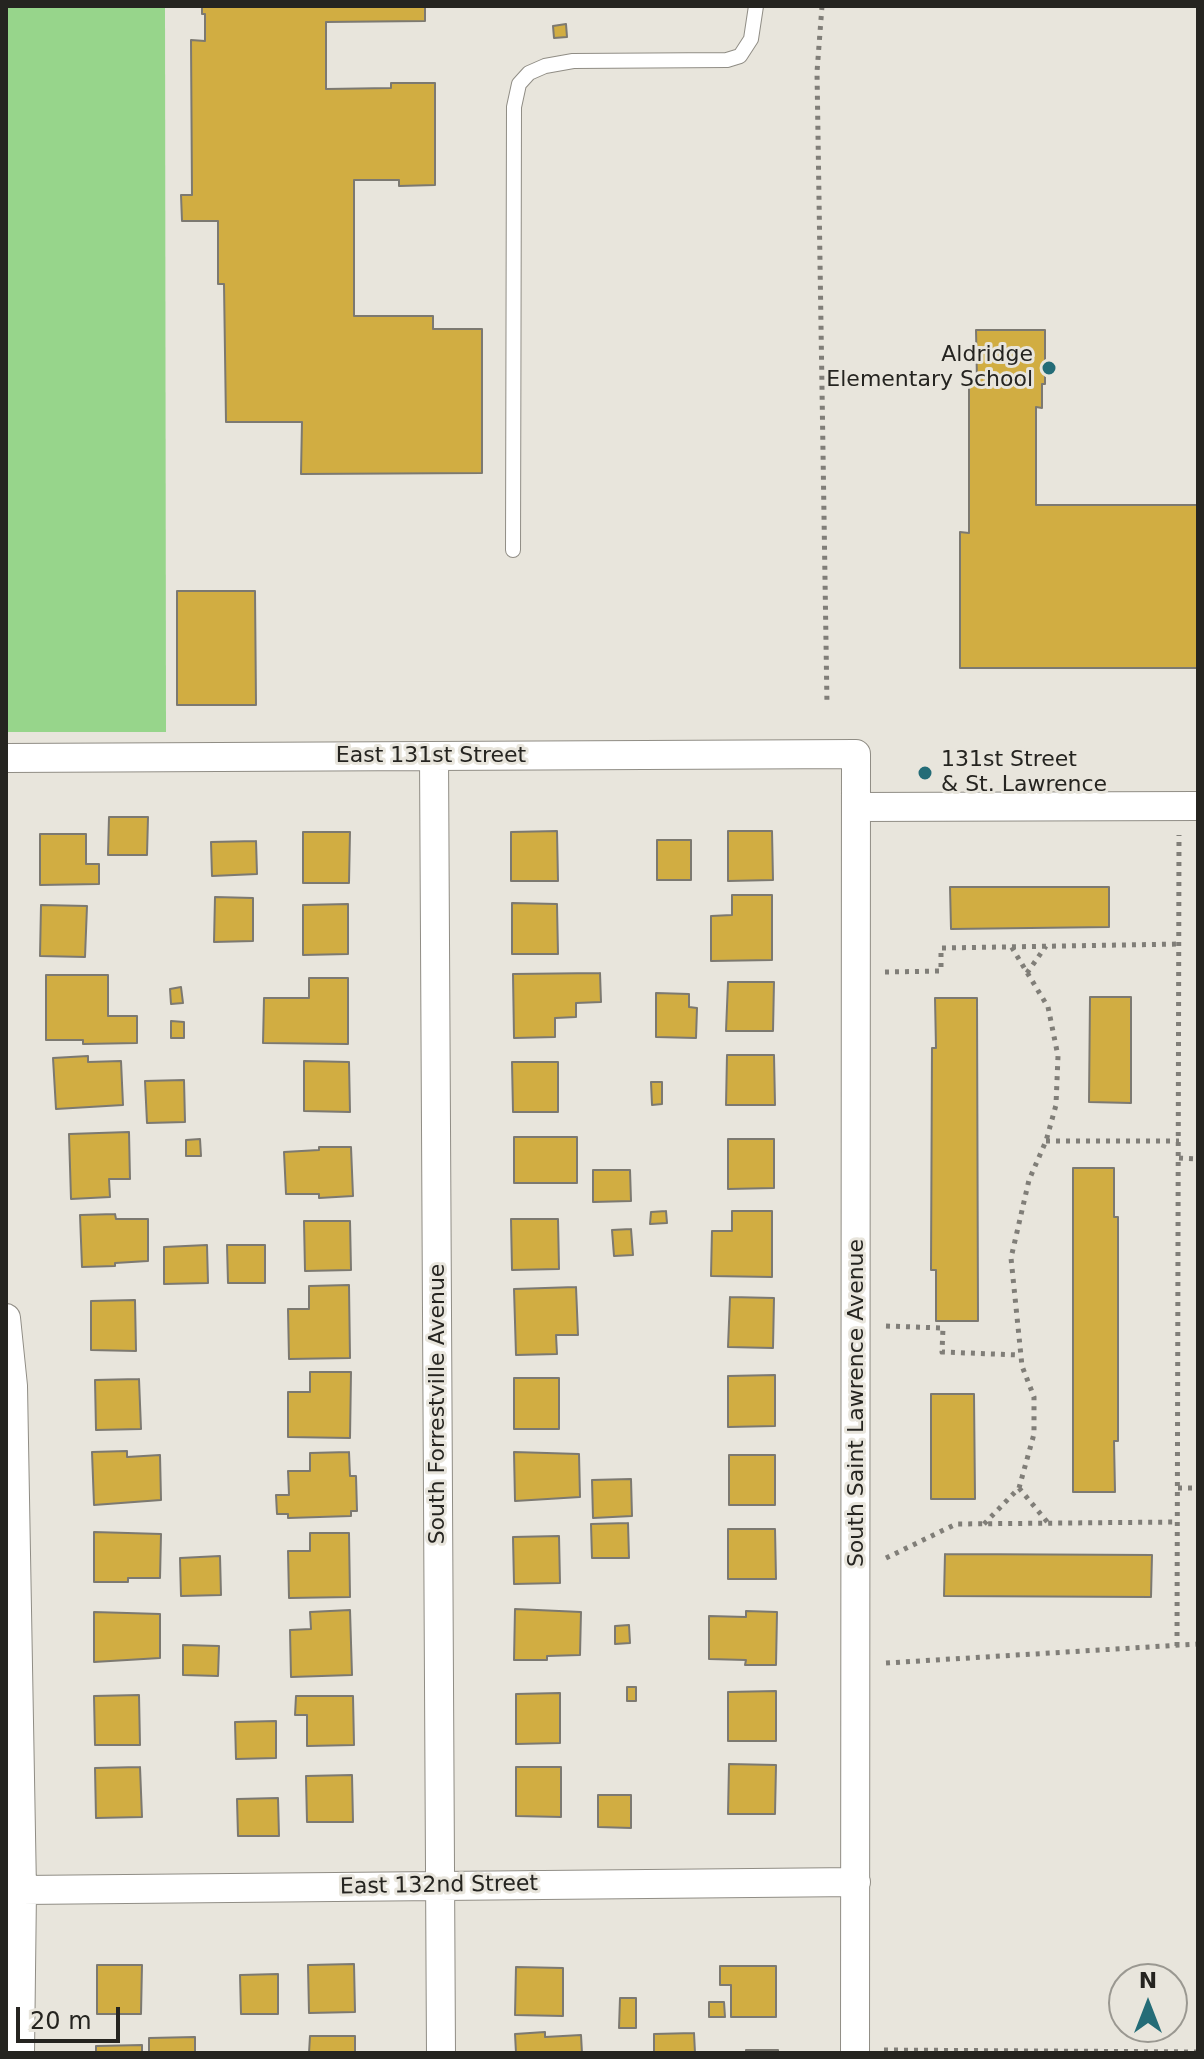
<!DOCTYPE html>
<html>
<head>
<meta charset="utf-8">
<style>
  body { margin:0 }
  #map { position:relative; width:1204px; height:2059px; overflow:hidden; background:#e8e5dc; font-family:"DejaVu Sans",sans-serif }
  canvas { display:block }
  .frame { position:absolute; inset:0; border:8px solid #252420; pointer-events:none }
  .north { position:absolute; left:1108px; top:1963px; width:80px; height:80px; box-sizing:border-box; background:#e8e5dc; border:2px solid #9a9891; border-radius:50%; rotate:0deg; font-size:22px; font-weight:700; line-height:32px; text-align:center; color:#252420 }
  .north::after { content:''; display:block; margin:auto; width:28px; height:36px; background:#246c77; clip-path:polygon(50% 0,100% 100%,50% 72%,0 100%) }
  .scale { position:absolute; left:16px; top:2007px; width:104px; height:36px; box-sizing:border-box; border:4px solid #252420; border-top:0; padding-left:10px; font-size:24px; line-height:28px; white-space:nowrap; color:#252420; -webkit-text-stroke:6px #e8e5dc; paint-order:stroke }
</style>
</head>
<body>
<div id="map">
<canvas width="1204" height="2059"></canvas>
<div class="frame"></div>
<div class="north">N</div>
<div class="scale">20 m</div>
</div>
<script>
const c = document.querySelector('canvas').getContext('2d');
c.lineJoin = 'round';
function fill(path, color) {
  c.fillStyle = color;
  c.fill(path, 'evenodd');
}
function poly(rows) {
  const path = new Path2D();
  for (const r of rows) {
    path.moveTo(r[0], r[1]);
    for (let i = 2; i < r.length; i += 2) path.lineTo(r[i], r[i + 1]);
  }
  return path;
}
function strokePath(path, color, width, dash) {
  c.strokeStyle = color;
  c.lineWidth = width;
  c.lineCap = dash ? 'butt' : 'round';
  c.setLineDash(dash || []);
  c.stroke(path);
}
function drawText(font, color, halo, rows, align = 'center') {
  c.font = font + ' "DejaVu Sans",sans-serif';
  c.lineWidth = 6;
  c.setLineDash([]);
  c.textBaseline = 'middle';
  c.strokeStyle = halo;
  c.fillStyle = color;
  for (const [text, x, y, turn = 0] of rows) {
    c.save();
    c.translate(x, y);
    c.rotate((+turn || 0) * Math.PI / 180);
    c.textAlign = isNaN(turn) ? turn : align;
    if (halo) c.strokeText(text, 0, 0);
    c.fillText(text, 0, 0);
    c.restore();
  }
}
fill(poly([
  [6,6,165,6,166,732,6,732]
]), '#97d58b');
const building = poly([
  [202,6,425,6,425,21,326,22,326,89,391,88,391,83,435,83,435,185,399,186,399,180,354,180,354,316,433,316,433,329,482,329,482,473,301,474,302,422,226,422,224,284,218,284,218,221,182,221,181,195,192,195,191,40,205,41,205,14,202,14,202,6],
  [566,24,567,37,554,38,553,26,566,24],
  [976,330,1045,330,1045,384,1042,384,1042,408,1036,407,1036,505,1198,505,1198,668,960,668,960,532,969,533,969,381,977,381,976,330],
  [177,591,255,591,256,705,177,705,177,591],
  [109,817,148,817,147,855,108,855,109,817],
  [557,831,558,881,511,881,511,832,557,831],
  [728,831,772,831,773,880,728,881,728,831],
  [303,832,350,832,349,883,303,883,303,832],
  [40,834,86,834,86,864,99,864,99,884,40,885,40,834],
  [657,840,691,840,691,880,657,880,657,840],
  [256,841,257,874,212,876,211,842,256,841],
  [950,887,1109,887,1109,927,951,929,950,887],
  [732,895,772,895,772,960,711,961,711,916,732,915,732,895],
  [215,897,253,898,253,941,214,942,215,897],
  [512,903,557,904,558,954,512,954,512,903],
  [348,904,348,954,303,955,303,905,348,904],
  [41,905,87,906,85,957,40,956,41,905],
  [600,973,601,1002,576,1003,576,1017,555,1018,555,1037,514,1038,513,974,600,973],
  [46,975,108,975,108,1016,137,1016,137,1043,83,1044,83,1040,46,1040,46,975],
  [309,978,348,978,348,1044,263,1043,264,998,309,998,309,978],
  [728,982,774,982,773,1031,726,1031,728,982],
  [181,987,183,1003,171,1004,170,989,181,987],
  [656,993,689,994,689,1007,697,1008,696,1038,656,1037,656,993],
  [1090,997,1131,997,1131,1103,1089,1102,1090,997],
  [935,998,977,998,978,1321,936,1321,936,1270,931,1270,932,1048,936,1048,935,998],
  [171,1021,184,1022,184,1038,171,1038,171,1021],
  [727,1055,774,1055,775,1105,726,1105,727,1055],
  [88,1056,88,1062,121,1061,123,1105,56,1109,53,1058,88,1056],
  [304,1061,349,1062,350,1112,304,1111,304,1061],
  [512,1062,558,1062,558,1112,513,1112,512,1062],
  [184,1080,185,1122,147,1123,145,1081,184,1080],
  [651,1082,662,1082,662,1104,652,1105,651,1082],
  [129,1132,130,1179,109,1179,110,1197,71,1199,69,1134,129,1132],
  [514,1137,577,1137,577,1183,514,1183,514,1137],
  [200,1139,201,1156,186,1156,186,1140,200,1139],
  [728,1139,774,1139,774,1188,728,1189,728,1139],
  [319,1147,351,1147,353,1196,319,1198,319,1194,286,1194,284,1152,319,1150,319,1147],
  [1073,1168,1114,1168,1114,1217,1118,1217,1118,1441,1114,1441,1115,1492,1073,1492,1073,1168],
  [593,1170,630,1170,631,1201,593,1202,593,1170],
  [666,1211,667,1223,650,1224,651,1212,666,1211],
  [732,1211,772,1211,772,1277,711,1276,712,1231,732,1231,732,1211],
  [115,1214,116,1219,148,1219,148,1261,115,1263,115,1266,82,1267,80,1215,115,1214],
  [511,1219,558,1219,559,1269,512,1270,511,1219],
  [304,1221,350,1221,351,1270,305,1271,304,1221],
  [631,1229,633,1255,614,1256,612,1230,631,1229],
  [207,1245,208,1283,164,1284,164,1247,207,1245],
  [227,1245,265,1245,265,1283,228,1283,227,1245],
  [349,1285,350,1358,289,1359,288,1309,309,1309,309,1286,349,1285],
  [576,1287,578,1335,556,1335,557,1354,516,1355,514,1289,576,1287],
  [730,1297,774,1298,773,1348,728,1347,730,1297],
  [135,1300,136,1351,91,1350,91,1301,135,1300],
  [310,1372,351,1372,350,1438,288,1437,288,1392,310,1392,310,1372],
  [775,1375,775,1426,728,1427,728,1376,775,1375],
  [514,1378,559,1378,559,1429,514,1429,514,1378],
  [139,1379,141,1429,96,1430,95,1380,139,1379],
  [931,1394,974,1394,975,1499,931,1499,931,1394],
  [127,1451,127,1457,160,1455,161,1500,94,1505,92,1452,127,1451],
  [349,1452,350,1476,356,1476,357,1511,351,1511,351,1516,288,1518,288,1514,277,1514,276,1495,289,1495,288,1471,310,1471,310,1453,349,1452],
  [514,1452,579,1454,580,1497,515,1501,514,1452],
  [729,1455,775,1455,775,1505,729,1505,729,1455],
  [631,1479,632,1516,593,1518,592,1480,631,1479],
  [628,1523,629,1558,592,1558,591,1524,628,1523],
  [728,1529,775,1529,776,1579,728,1579,728,1529],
  [94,1532,161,1534,160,1578,128,1578,128,1582,94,1582,94,1532],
  [310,1533,349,1533,350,1597,289,1598,288,1551,310,1551,310,1533],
  [559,1536,560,1583,514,1584,513,1537,559,1536],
  [945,1554,1152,1555,1151,1597,944,1596,945,1554],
  [220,1556,221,1595,181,1596,180,1558,220,1556],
  [515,1609,581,1612,580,1655,547,1656,547,1660,514,1660,515,1609],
  [350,1610,352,1675,291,1677,290,1630,311,1629,310,1612,350,1610],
  [746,1611,777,1612,776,1665,745,1665,746,1660,709,1659,709,1616,746,1617,746,1611],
  [94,1612,160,1614,160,1658,94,1662,94,1612],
  [629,1625,630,1643,615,1644,615,1626,629,1625],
  [183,1645,219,1646,218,1676,183,1675,183,1645],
  [627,1687,636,1687,636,1701,627,1701,627,1687],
  [776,1691,776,1741,728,1741,728,1692,776,1691],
  [560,1693,560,1743,516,1744,516,1694,560,1693],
  [139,1695,140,1745,95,1745,94,1696,139,1695],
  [296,1696,353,1696,354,1745,307,1746,307,1715,295,1715,296,1696],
  [276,1721,276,1758,236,1759,235,1722,276,1721],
  [729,1764,776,1765,775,1814,728,1814,729,1764],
  [140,1767,142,1817,96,1818,95,1768,140,1767],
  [516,1767,561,1767,561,1817,516,1816,516,1767],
  [352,1775,353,1822,307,1822,306,1776,352,1775],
  [598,1795,631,1795,631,1828,598,1827,598,1795],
  [278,1798,279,1836,238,1836,237,1799,278,1798],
  [354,1964,355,2012,309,2013,308,1965,354,1964],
  [97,1965,142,1965,141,2014,97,2014,97,1965],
  [720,1966,776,1966,776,2017,731,2017,731,1985,720,1985,720,1966],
  [516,1967,563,1968,563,2016,515,2015,516,1967],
  [278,1974,278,2014,241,2014,240,1975,278,1974],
  [620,1998,636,1998,636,2028,619,2028,620,1998],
  [709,2002,724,2002,725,2017,709,2017,709,2002],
  [545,2032,545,2037,581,2035,582,2053,516,2053,515,2034,545,2032],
  [694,2033,695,2053,654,2053,654,2034,694,2033],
  [310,2036,355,2036,355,2053,309,2053,310,2036],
  [195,2037,195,2053,149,2053,149,2038,195,2037],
  [142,2045,142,2053,96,2053,96,2046,142,2045],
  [746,2050,778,2050,778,2053,746,2053,746,2050]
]);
fill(building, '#d1ad42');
strokePath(building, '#7c7971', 2);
const service = poly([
  [513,550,514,107,519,84,529,73,545,66,573,61,727,60,740,56,751,39,756,6]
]);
const minor = poly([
  [434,756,441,2053],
  [6,758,856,754,855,2053],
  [857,807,1198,806],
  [6,1318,13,1386,22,1890,20,2053],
  [22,1890,856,1882]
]);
strokePath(service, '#908d85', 16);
strokePath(minor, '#908d85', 30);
strokePath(poly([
  [822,6,817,72,827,705],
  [885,972,941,971,941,948,1180,944],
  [1027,973,1046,946],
  [1046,1141,1179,1141],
  [1179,1158,1198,1159],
  [886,1326,943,1328,942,1352,1020,1355],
  [1019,1488,1049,1524],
  [1178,1488,1198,1488],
  [984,1524,1019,1488,1034,1434,1034,1397,1022,1366,1011,1258,1029,1180,1046,1141,1056,1105,1058,1056,1048,1007,1011,946],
  [886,1558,956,1524,1177,1522],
  [1177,1646,1179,835],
  [886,1663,1198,1644],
  [884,2050,1198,2052]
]), '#807e78', 5, [4, 6]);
strokePath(service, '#fff', 14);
strokePath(minor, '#fff', 28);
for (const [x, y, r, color] of [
  [1049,368,8,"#246c77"],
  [925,773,8,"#246c77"]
]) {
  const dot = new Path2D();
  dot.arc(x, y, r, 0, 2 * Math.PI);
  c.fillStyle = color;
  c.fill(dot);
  strokePath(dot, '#e8e5dc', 3);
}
drawText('22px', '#252420', '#e8e5dc', [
  ["Aldridge",1033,355],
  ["Elementary School",1033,380],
  ["131st Street",941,760,"left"],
  ["& St. Lawrence",941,785,"left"]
], 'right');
drawText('22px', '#252420', '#e8e5dc', [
  ["East 131st Street",431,756],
  ["South Saint Lawrence Avenue",857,1403,-90],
  ["South Forrestville Avenue",438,1404,-90],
  ["East 132nd Street",439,1886,-1]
]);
</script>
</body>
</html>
